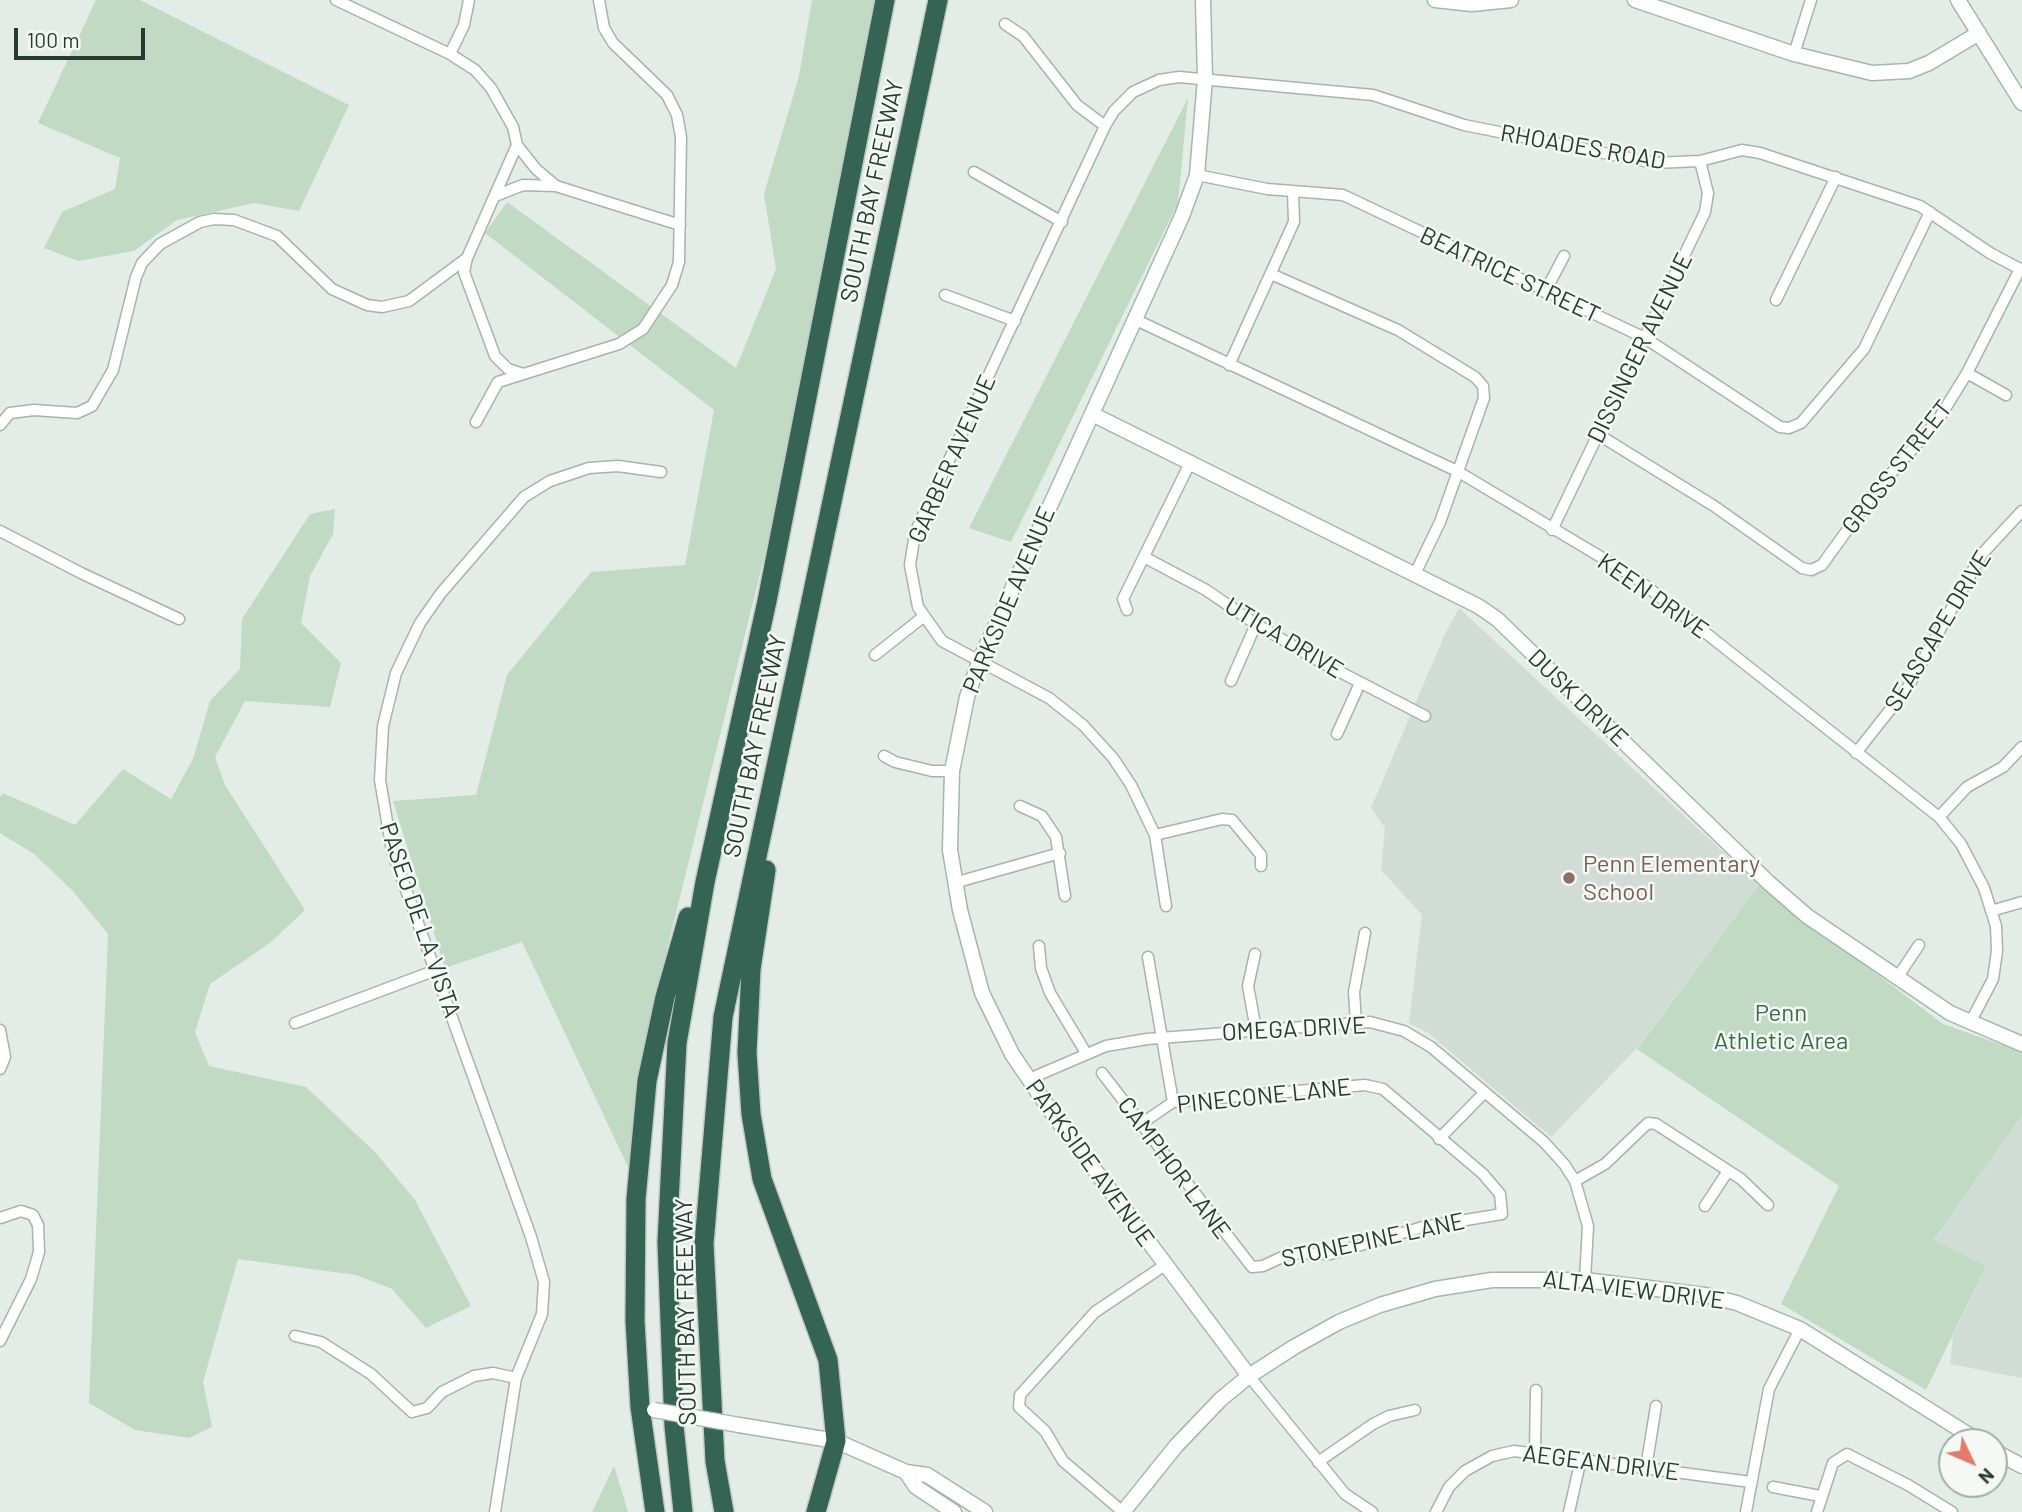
<!DOCTYPE html>
<html>
<head>
<meta charset="utf-8">
<style>
  body { margin:0 }
  #map { position:relative; width:2022px; height:1512px; overflow:hidden; background:#e4ece7; font-family:Barlow,sans-serif }
  canvas { display:block }
  .north { position:absolute; left:1938px; top:1428px; width:70px; height:70px; box-sizing:border-box; background:#f4f9f6; border:2px solid #a2ada8; border-radius:50%; rotate:134deg; font-size:19px; font-weight:700; line-height:28px; text-align:center; color:#263b33 }
  .north::after { content:''; display:block; margin:auto; width:24px; height:32px; background:#e27b6c; clip-path:polygon(50% 0,100% 100%,50% 72%,0 100%) }
  .scale { position:absolute; left:14px; top:28px; width:131px; height:32px; box-sizing:border-box; border:4px solid #263b33; border-top:0; padding-left:9px; font-size:21px; line-height:24px; white-space:nowrap; color:#263b33; -webkit-text-stroke:5px #f4f9f6; paint-order:stroke }
</style>
</head>
<body>
<div id="map">
<canvas width="2022" height="1512"></canvas>
<div class="north">N</div>
<div class="scale">100 m</div>
</div>
<script>
const c = document.querySelector('canvas').getContext('2d');
c.lineJoin = 'round';
function fill(path, color) {
  c.fillStyle = color;
  c.fill(path, 'evenodd');
}
function poly(rows) {
  const path = new Path2D();
  for (const r of rows) {
    path.moveTo(r[0], r[1]);
    for (let i = 2; i < r.length; i += 2) path.lineTo(r[i], r[i + 1]);
  }
  return path;
}
function strokePath(path, color, width, dash) {
  c.strokeStyle = color;
  c.lineWidth = width;
  c.lineCap = dash ? 'butt' : 'round';
  c.setLineDash(dash || []);
  c.stroke(path);
}
function drawText(font, color, halo, rows, align = 'center') {
  c.font = font + ' Barlow,sans-serif';
  c.lineWidth = 5;
  c.setLineDash([]);
  c.textBaseline = 'middle';
  c.strokeStyle = halo;
  c.fillStyle = color;
  for (const [text, x, y, turn = 0] of rows) {
    c.save();
    c.translate(x, y);
    c.rotate((+turn || 0) * Math.PI / 180);
    c.textAlign = isNaN(turn) ? turn : align;
    if (halo) c.strokeText(text, 0, 0);
    c.fillText(text, 0, 0);
    c.restore();
  }
}
fill(poly([
  [1459,608,1759,885,1637,1048,1551,1137,1428,1033,1409,1023,1422,915,1381,870,1385,828,1371,808,1444,636],
  [2022,1115,2022,1378,1950,1364,1953,1336,1986,1266,1934,1241]
]), '#d2dcd6');
fill(poly([
  [96,0,140,0,349,105,299,211,254,203,177,220,134,251,78,261,44,248,62,212,115,189,120,158,38,123],
  [812,0,874,0,791,449,663,965,628,1167,522,942,445,968,393,801,476,795,507,675,591,572,685,565,714,410,485,233,507,202,736,368,776,269,764,194,799,76],
  [1188,98,1178,203,1011,542,969,528],
  [335,509,333,534,310,576,301,623,341,663,330,707,245,701,215,757,225,785,305,910,271,942,210,984,195,1032,209,1066,306,1087,375,1152,415,1200,471,1306,426,1328,392,1289,356,1275,238,1259,203,1382,212,1427,189,1438,135,1430,89,1403,108,934,72,890,34,854,0,833,0,797,3,793,75,825,123,769,171,799,193,759,210,701,240,669,242,619,310,514],
  [1759,885,1943,1024,2022,1052,2022,1115,1934,1240,1986,1266,1926,1390,1781,1304,1839,1186,1637,1049],
  [614,1466,628,1512,592,1512]
]), '#c0dac4');
const street = poly([
  [336,0,450,54,475,70,491,88,513,127,517,145,536,169,556,186,523,185,495,196],
  [1005,24,1023,36,1077,105,1105,126],
  [450,54,464,25,469,0],
  [1794,54,1811,0],
  [517,145,467,258,464,272,495,356,508,369,523,374],
  [974,172,1062,222],
  [1197,175,1267,189,1343,195,1645,338,1780,427,1789,428,1801,423,1864,349,1930,212],
  [556,186,680,225],
  [1271,274,1398,330,1475,377,1483,386,1484,398,1440,522,1414,576],
  [1545,292,1564,256],
  [945,295,1015,321],
  [1776,300,1836,177],
  [1134,319,1457,471,1636,578,1939,817,1961,844,1984,888,1996,926,1997,951,1993,979,1970,1023],
  [1229,365,1294,222,1293,191],
  [1967,373,2006,395],
  [476,422,498,382,619,344,643,329,672,285,679,262,681,137,677,115,667,95,613,43,604,28,599,0],
  [0,425,10,413,34,410,77,413,92,406,113,370,136,277,142,263,160,244,200,222,214,219,234,220,277,236,332,289,367,305,382,307,409,301,467,258],
  [1599,435,1714,506,1802,568,1811,570,1822,565,1874,493,1938,420,1967,373,2020,269],
  [1552,530,1705,212,1708,193,1700,161],
  [0,531,81,573,179,619],
  [1144,557,1206,590,1256,624,1319,661,1425,716],
  [1127,610,1123,599,1191,461],
  [875,655,923,617],
  [1231,681,1256,624],
  [1337,734,1360,683],
  [1856,753,1908,687,1982,554,2022,511],
  [884,756,895,762,932,771,952,771],
  [1020,806,1042,816,1056,837,1065,896],
  [1939,817,1967,787,2003,767,2022,747],
  [1155,835,1222,819,1232,820,1261,855,1261,866],
  [954,883,1060,853],
  [1166,906,1155,835,1131,785,1113,758,1083,725,1049,698,942,641,918,607,910,565,915,533,1105,126,1114,111,1133,92,1159,80,1179,77,1373,95,1464,125,1654,163,1700,161,1742,150,1760,153,1920,206,1990,253,2022,270],
  [1991,911,2022,902],
  [1039,946,1041,968,1050,993,1086,1053],
  [1255,954,1248,986,1256,1030],
  [1148,957,1173,1102],
  [1897,978,1919,945],
  [295,1023,436,970],
  [1356,1023,1354,992,1365,933],
  [0,1030,5,1057,0,1069],
  [1102,1073,1252,1267,1263,1266,1291,1253,1330,1254,1423,1227,1502,1214,1500,1194,1483,1174,1383,1089,1365,1085,1173,1102,1141,1124],
  [1029,1079,1106,1046,1147,1039,1356,1023,1370,1022,1404,1031,1431,1047,1544,1142,1564,1164,1575,1181,1588,1226,1585,1280],
  [1439,1139,1484,1093],
  [1575,1181,1605,1164,1648,1123,1656,1124,1741,1179,1768,1205],
  [1705,1206,1728,1171],
  [0,1218,21,1211,33,1215,38,1225,39,1252,31,1279,0,1341],
  [295,1336,321,1342,371,1374,412,1412,427,1408,442,1392,474,1376,493,1373,516,1378],
  [1249,1376,1345,1494,1372,1512],
  [1535,1452,1536,1390],
  [1318,1462,1373,1424,1389,1416,1415,1410],
  [1646,1468,1656,1406],
  [1773,1487,1820,1496],
  [495,1512,516,1378,542,1314,544,1282,531,1237,392,851,380,780,383,726,396,673,420,623,441,593,524,497,550,481,589,468,618,466,661,472],
  [1123,1512,1063,1461,1045,1431,1019,1407,1020,1395,1095,1312,1165,1265],
  [1436,1512,1449,1487,1465,1471,1492,1456,1514,1451,1751,1482],
  [1569,1512,1581,1459],
  [1746,1512,1769,1389,1800,1329],
  [1817,1512,1833,1463,1847,1454,1908,1485,1952,1512]
]);
const secondary = poly([
  [1203,0,1205,79,1197,175,1182,216,979,662,967,697,952,771,950,850,960,910,982,993,1012,1054,1050,1110,1249,1376],
  [1435,0,1472,4,1511,0],
  [1635,0,1794,54,1872,73,1909,71,1929,63,1979,33],
  [1958,0,2022,103],
  [1092,414,1478,606,1497,619,1769,883,1807,916,1950,1013,2022,1044],
  [739,1425,836,1441,906,1472,927,1475,985,1512],
  [1994,1451,2022,1466],
  [906,1472,916,1487,954,1512],
  [1123,1512,1176,1446,1221,1399,1249,1376,1294,1347,1339,1322,1380,1305,1435,1289,1492,1280,1585,1280,1705,1295,1737,1303,1800,1329,1980,1442]
]);
const highway = poly([
  [766,870,751,969,747,1053,751,1114,762,1179,828,1360,836,1441,816,1512],
  [655,1512,640,1407,635,1321,636,1199,647,1081,665,997,688,917],
  [683,1512,674,1426,667,1242,677,1043,705,882,767,601,885,0],
  [724,1512,715,1461,704,1244,723,1017,938,0]
]);
strokePath(street, '#a7b3ad', 13);
strokePath(secondary, '#a4b6ae', 17);
strokePath(highway, '#c2c8c6', 22);
strokePath(street, '#fff', 10);
strokePath(secondary, '#fff', 14);
strokePath(highway, '#356455', 19);
const secondaryBridge = poly([
  [654,1410,739,1425]
]);
strokePath(secondaryBridge, '#a4b6ae', 17, []);
strokePath(secondaryBridge, '#fff', 14);
for (const [x, y, r, color] of [
  [1569,878,7,"#8d6e63"]
]) {
  const dot = new Path2D();
  dot.arc(x, y, r, 0, 2 * Math.PI);
  c.fillStyle = color;
  c.fill(dot);
  strokePath(dot, '#f4f9f6', 2.5);
}
drawText('24px', '#263b33', '#f4f9f6', [
  ["RHOADES ROAD",1583,147,10],
  ["SOUTH BAY FREEWAY",872,191,-78],
  ["BEATRICE STREET",1510,275,25],
  ["DISSINGER AVENUE",1640,348,-64],
  ["GARBER AVENUE",952,459,-66],
  ["GROSS STREET",1897,467,-52],
  ["KEEN DRIVE",1653,596,35],
  ["PARKSIDE AVENUE",1009,600,-67],
  ["SEASCAPE DRIVE",1938,631,-59],
  ["UTICA DRIVE",1284,638,31],
  ["DUSK DRIVE",1578,698,44],
  ["SOUTH BAY FREEWAY",755,746,-78],
  ["PASEO DE LA VISTA",420,920,71],
  ["OMEGA DRIVE",1294,1029,-3],
  ["PINECONE LANE",1264,1096,-6],
  ["PARKSIDE AVENUE",1090,1163,54],
  ["CAMPHOR LANE",1174,1168,53],
  ["STONEPINE LANE",1373,1240,-12],
  ["ALTA VIEW DRIVE",1634,1290,7],
  ["SOUTH BAY FREEWAY",686,1312,-91],
  ["AEGEAN DRIVE",1601,1463,7]
]);
drawText('24px', '#785e54', '#f4f9f6', [
  ["Penn Elementary",1583,864],
  ["School",1583,892]
], 'left');
drawText('24px', '#346e44', '#f4f9f6', [
  ["Penn",1781,1013],
  ["Athletic Area",1781,1041]
]);
</script>
</body>
</html>
